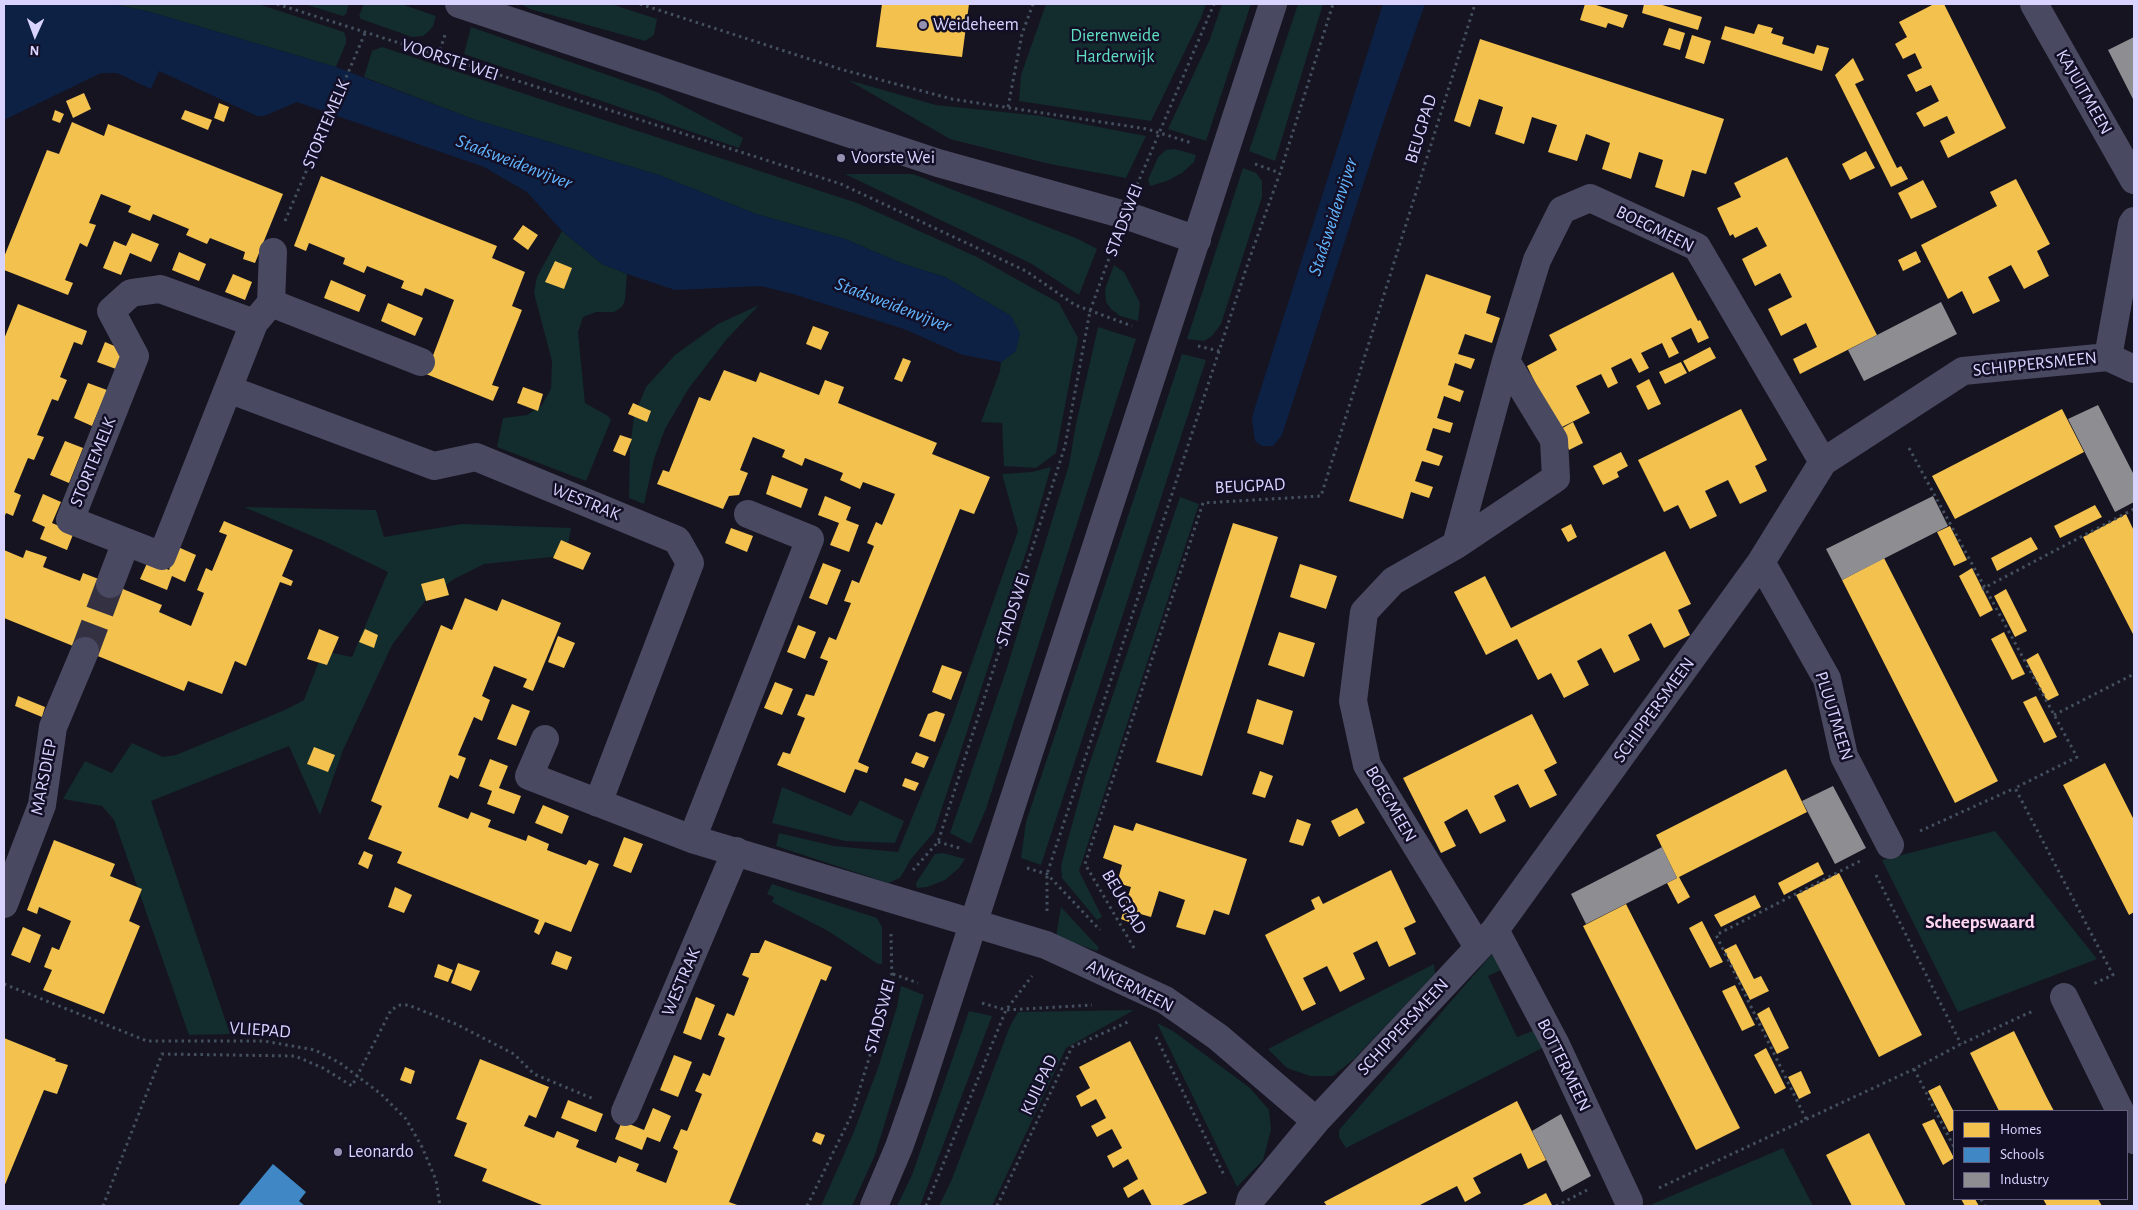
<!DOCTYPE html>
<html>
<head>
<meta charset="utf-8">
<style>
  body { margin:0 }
  #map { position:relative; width:2138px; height:1210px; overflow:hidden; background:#161421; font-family:"Alegreya Sans",sans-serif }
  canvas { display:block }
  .frame { position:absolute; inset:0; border:5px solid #d9d4ff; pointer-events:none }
  .legend { position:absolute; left:1953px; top:1110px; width:175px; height:90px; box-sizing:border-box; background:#130f26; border:1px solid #625e7d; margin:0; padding:6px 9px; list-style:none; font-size:15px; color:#d9d4ff }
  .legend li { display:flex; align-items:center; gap:10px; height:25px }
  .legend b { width:25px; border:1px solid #625e7d }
  .north { position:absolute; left:10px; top:10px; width:50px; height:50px; -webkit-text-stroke:4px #130f26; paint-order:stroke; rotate:182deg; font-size:14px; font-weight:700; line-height:20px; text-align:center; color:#d9d4ff }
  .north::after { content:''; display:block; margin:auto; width:18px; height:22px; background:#d9d4ff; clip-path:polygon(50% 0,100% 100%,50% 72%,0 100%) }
</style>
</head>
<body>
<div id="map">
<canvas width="2138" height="1210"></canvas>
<div class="frame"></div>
<ul class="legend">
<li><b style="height:14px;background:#f2c14e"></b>Homes</li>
<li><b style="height:14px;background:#3f88c5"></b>Schools</li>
<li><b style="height:14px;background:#8d8d92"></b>Industry</li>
</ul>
<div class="north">N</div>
</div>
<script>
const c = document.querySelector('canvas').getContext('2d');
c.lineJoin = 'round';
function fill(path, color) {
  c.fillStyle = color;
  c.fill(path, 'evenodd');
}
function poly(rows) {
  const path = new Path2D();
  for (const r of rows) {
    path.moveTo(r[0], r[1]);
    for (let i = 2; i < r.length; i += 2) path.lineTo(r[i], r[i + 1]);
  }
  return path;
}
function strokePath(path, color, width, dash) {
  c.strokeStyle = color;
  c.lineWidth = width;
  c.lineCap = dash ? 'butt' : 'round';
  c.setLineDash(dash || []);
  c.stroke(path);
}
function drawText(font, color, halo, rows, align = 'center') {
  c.font = font + ' "Alegreya Sans",sans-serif';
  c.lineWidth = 5;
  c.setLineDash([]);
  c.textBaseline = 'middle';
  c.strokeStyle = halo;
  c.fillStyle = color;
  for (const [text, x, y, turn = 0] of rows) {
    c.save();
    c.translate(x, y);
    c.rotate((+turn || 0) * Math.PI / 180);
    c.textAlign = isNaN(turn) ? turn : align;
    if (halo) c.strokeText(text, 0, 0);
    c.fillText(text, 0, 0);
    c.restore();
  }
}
fill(poly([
  [111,4,258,4,344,32,346,38,346,43,336,67,147,11],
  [304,4,349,4,346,14,343,16],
  [364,4,401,4,436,16,433,26,429,31,423,36,412,37,361,19,359,16],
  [521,4,611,4,657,19,654,35,645,41,530,9],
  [1046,4,1206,4,1201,18,1151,121,1019,101,1021,75],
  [1222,4,1251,4,1206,141,1168,129,1210,39],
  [1298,4,1323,4,1275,161,1249,151],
  [471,27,659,93,743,138,739,148,464,54],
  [382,47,857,203,977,257,1059,303,1078,338,1056,453,1036,468,1004,466,1002,423,981,422,1000,371,1001,362,1016,351,1011,316,945,277,901,263,845,239,756,214,659,175,473,119,364,77,372,51],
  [848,80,936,105,1041,116,1146,136,1126,178,1050,164,950,139],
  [1175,149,1196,155,1194,162,1182,173,1167,181,1150,186,1148,180,1158,157,1166,150],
  [1243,168,1256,173,1262,181,1262,197,1221,324,1212,336,1204,341,1187,339],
  [845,174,913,174,1078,239,1097,249,1079,295,1032,264],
  [562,231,602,264,627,274,625,300,622,307,614,312,596,312,583,317,578,332,585,403,608,416,611,420,586,481,497,447,503,418,527,415,542,405,551,389,552,361,534,293,537,277],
  [1114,265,1124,272,1140,303,1138,321,1120,316,1111,309,1106,302,1105,289],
  [759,305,726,340,689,388,665,429,654,459,644,504,629,498,630,449,634,416,646,387,675,355,718,324],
  [1098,327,1136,339,986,809,971,844,950,833,1006,671,1069,465,1076,424],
  [1182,354,1206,360,1041,865,1021,858,1026,822],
  [1051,467,1029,543,934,832,911,859,900,878,888,883,776,846,779,833,834,846,898,852,951,722,1018,531,1002,474,1032,472],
  [1180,497,1199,504,1079,871,1102,917,1097,920,1062,878,1061,865,1086,774],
  [244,507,376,510,384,537,462,524,571,528,568,544,561,556,484,564,454,579,425,601,392,645,343,750,320,815,289,746,151,801,230,1034,189,1035,114,820,102,806,63,799,85,761,112,773,132,743,163,757,176,755,285,710,304,700,323,651,352,657,388,572,324,541],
  [782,787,851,816,860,800,904,821,895,843,845,841,772,823],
  [1995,831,2097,959,1958,1012,1882,860],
  [943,853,965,859,959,868,945,880,927,887,917,888,916,883,935,854],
  [772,884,877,918,882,927,882,964,878,964,828,931,772,902,774,897,767,894],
  [1061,907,1099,948,1097,951,1056,937],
  [1493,953,1501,970,1488,976,1517,1037,1553,1023,1560,1039,1346,1148,1339,1137,1339,1130],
  [1434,964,1435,974,1354,1059,1333,1076,1310,1076,1287,1068,1268,1049],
  [901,986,924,995,875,1155,852,1206,821,1206,853,1134,878,1068,897,1007],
  [1134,1010,1066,1048,992,1206,939,1206,952,1179,1010,1026,1018,1012],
  [969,1011,992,1016,920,1206,897,1206,912,1175],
  [1157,1023,1173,1031,1250,1088,1269,1110,1271,1130,1263,1160,1237,1187],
  [1783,1148,1813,1206,1648,1206]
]), '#132c2d');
fill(poly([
  [4,4,111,4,147,11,336,67,473,119,659,175,756,214,845,239,901,263,945,277,1011,316,1020,333,1016,351,1001,362,963,355,904,329,793,294,761,286,675,290,627,274,602,264,562,231,527,192,484,167,297,102,264,116,257,116,159,71,151,89,117,73,101,73,4,120],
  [1383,4,1425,4,1385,117,1282,435,1273,446,1262,446,1255,441,1252,418,1256,404]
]), '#0d2144');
fill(poly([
  [882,4,969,4,962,57,876,47],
  [1585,4,1593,4,1628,15,1623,28,1608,23,1606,28,1580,20],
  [1644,4,1659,4,1702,17,1698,30,1642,13],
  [1934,4,1944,4,2006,128,1948,158,1940,141,1955,133,1947,116,1924,127,1916,113,1939,101,1931,85,1916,92,1907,75,1922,68,1915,53,1903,59,1895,44,1907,37,1899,22],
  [1758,24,1773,28,1771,33,1784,37,1782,44,1814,54,1817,45,1829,48,1822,71,1721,39,1725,26,1754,34],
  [1669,28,1685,33,1680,50,1663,45],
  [1692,35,1711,41,1704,64,1685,58],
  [1480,39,1724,119,1706,174,1692,170,1684,197,1655,187,1663,160,1639,152,1631,179,1602,169,1610,143,1586,134,1577,161,1548,152,1557,125,1544,121,1532,117,1524,144,1495,134,1503,107,1479,99,1470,127,1454,121],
  [1853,58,1864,80,1855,84,1897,168,1901,166,1908,179,1891,187,1835,75],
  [84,93,91,109,73,118,66,101],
  [219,103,229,107,224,122,214,118],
  [55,110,64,114,60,123,52,120],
  [185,110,212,120,208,130,181,119],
  [72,122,104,136,108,124,283,194,255,263,243,259,245,252,210,238,207,244,186,235,189,229,153,214,150,221,128,212,131,206,101,194,89,223,96,225,87,247,80,243,65,280,73,283,68,295,4,270,4,257,47,150,59,154],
  [1866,151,1875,168,1850,180,1842,164],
  [1787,157,1877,335,1800,374,1793,359,1817,347,1812,336,1806,323,1781,336,1768,309,1792,297,1780,273,1755,286,1742,259,1767,246,1757,227,1735,238,1733,234,1730,236,1717,208,1741,197,1734,183],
  [321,176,497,246,492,258,525,272,512,306,522,310,492,385,499,387,493,401,426,374,454,300,425,288,422,296,401,288,404,281,367,266,364,273,343,264,345,258,309,243,306,251,294,246],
  [2016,179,2050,244,2037,251,2049,276,2024,289,2011,265,1988,277,2000,301,1973,314,1962,291,1948,299,1921,245,1997,206,1990,192],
  [1923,180,1937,207,1911,219,1898,193],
  [523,225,538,235,528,250,513,239],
  [132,233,159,244,151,262,130,253,121,275,103,268,114,241,126,246],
  [1916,251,1921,262,1903,271,1898,260],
  [179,252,206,264,199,281,172,270],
  [555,261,572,268,564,289,545,282],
  [1673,272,1698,321,1700,320,1709,338,1698,343,1691,328,1671,338,1679,353,1669,358,1662,343,1641,353,1649,368,1639,373,1631,358,1611,368,1618,383,1608,388,1601,374,1576,386,1590,413,1558,429,1527,366,1557,350,1549,335],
  [233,274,252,282,245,300,225,292],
  [1426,274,1491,296,1486,313,1500,318,1492,343,1465,334,1458,354,1475,359,1471,369,1455,363,1448,385,1464,391,1462,396,1460,402,1444,396,1437,418,1453,423,1450,433,1433,428,1426,450,1443,456,1439,466,1422,461,1415,481,1433,487,1429,498,1411,492,1403,519,1349,501],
  [331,280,366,295,359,312,324,298],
  [388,303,423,318,415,336,381,321],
  [18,304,87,331,82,345,74,342,60,377,67,380,58,401,52,399,37,435,44,437,34,460,28,458,14,492,21,495,13,516,6,513,4,518,4,339],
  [813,326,829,332,821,350,806,344],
  [105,342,124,350,116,369,97,362],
  [1710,347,1716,358,1689,372,1683,361],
  [903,358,911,361,902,382,894,379],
  [1681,362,1687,373,1665,384,1659,372],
  [724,370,756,382,760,372,819,395,825,380,844,387,838,403,937,443,932,454,990,477,974,514,960,509,858,762,869,767,867,773,855,769,845,793,777,765,783,752,790,754,805,718,797,715,806,694,814,696,828,661,820,658,829,637,836,640,851,603,844,601,852,580,859,583,874,546,867,543,876,522,882,525,895,494,863,482,860,489,840,480,843,473,805,458,802,466,782,457,785,450,753,437,740,470,748,473,739,495,729,496,723,509,657,484,663,470,669,472,699,397,710,401],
  [1649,379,1661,404,1648,410,1636,386],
  [88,383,107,390,92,426,74,418],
  [523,387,543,394,538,411,517,403],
  [633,403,651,411,647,422,628,414],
  [1741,409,1767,460,1755,466,1767,491,1740,504,1728,480,1705,491,1717,516,1690,529,1678,505,1664,512,1638,460],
  [2062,409,2084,452,1955,519,1932,476],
  [1573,422,1583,443,1569,450,1559,430],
  [620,435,632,439,625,456,613,451],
  [65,441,83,448,69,483,50,475],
  [1621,452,1628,466,1617,472,1619,477,1603,485,1593,466],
  [772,475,808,489,801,508,766,494],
  [43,494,61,502,52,523,74,532,67,550,40,539,45,527,32,521],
  [825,496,851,507,846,520,859,525,849,552,830,545,839,523,818,515],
  [2095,505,2102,517,2060,538,2054,526],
  [2126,514,2134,531,2134,636,2083,537],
  [224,521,293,550,282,576,293,581,291,586,280,582,246,666,235,661,222,694,188,681,184,691,4,618,4,550,23,558,26,550,47,557,43,567,80,581,83,573,96,578,162,605,159,612,191,626,204,593,197,590,206,568,212,571,227,535,219,532],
  [1233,523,1278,537,1202,776,1156,762],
  [1571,524,1577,537,1568,542,1561,529],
  [1950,526,1967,560,1954,566,1937,532],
  [731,528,753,536,747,552,725,543],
  [2031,537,2038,549,1997,571,1991,558],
  [561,540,591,553,583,570,553,558],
  [178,547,196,555,185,582,172,576,167,590,140,579,148,561,169,570],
  [1665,551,1691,604,1678,610,1690,635,1664,648,1651,623,1628,635,1640,660,1614,673,1601,648,1577,661,1589,685,1564,698,1551,673,1538,680,1517,639,1486,655,1454,592,1485,576,1511,628],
  [1884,558,1998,781,1955,803,1842,580],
  [823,563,841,570,827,605,809,598],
  [1300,564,1337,576,1326,609,1290,597],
  [1972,568,1993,610,1980,617,1959,576],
  [444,578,449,595,426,601,421,584],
  [2006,589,2027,631,2015,637,1994,596],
  [465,598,497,611,502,599,561,623,533,691,523,687,527,679,494,666,482,696,490,700,482,721,474,717,458,755,466,758,458,779,450,775,438,807,468,819,471,812,491,820,488,827,526,841,528,835,549,844,547,850,586,865,589,860,599,864,571,932,545,922,539,935,534,932,539,920,397,863,402,852,368,839,382,806,371,801,441,625,452,630],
  [798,625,816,632,805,659,787,652],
  [319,629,339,637,327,665,307,659],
  [365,629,378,635,374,648,359,642],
  [1279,632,1315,643,1304,677,1268,665],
  [2004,632,2025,674,2012,680,1991,639],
  [558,636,575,643,564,668,548,662],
  [2038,653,2059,695,2047,701,2026,660],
  [942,665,962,672,951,700,932,692],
  [775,682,793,689,782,715,764,708],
  [18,696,45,707,42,717,15,706],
  [2036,696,2057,737,2044,743,2023,702],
  [1257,699,1293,711,1283,745,1247,733],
  [512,704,530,711,516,746,497,739],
  [936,711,945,714,935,742,919,736,928,714],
  [1532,714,1557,763,1544,770,1557,795,1530,808,1518,784,1505,790,1494,796,1506,821,1480,834,1467,809,1444,822,1456,846,1441,853,1403,778],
  [314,747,335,755,328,772,307,764],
  [916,752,929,757,924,768,911,763],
  [490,759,508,766,499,788,521,796,514,814,487,804,492,791,479,786],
  [2105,763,2134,820,2134,912,2129,915,2063,785],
  [1786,769,1807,812,1679,877,1690,897,1678,904,1667,883,1677,878,1656,835],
  [1260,771,1273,776,1265,798,1252,794],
  [905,778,919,783,915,791,902,786],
  [543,805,569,816,562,834,535,823],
  [1357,808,1365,823,1339,837,1331,821],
  [1297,819,1311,824,1303,846,1289,842],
  [1136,823,1247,859,1229,915,1214,910,1205,935,1176,927,1185,900,1159,891,1151,917,1137,913,1134,924,1121,919,1131,887,1117,883,1122,865,1103,858,1114,825,1133,831],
  [624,837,643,844,631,873,613,866],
  [54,840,115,864,110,876,142,889,129,921,140,926,104,1014,43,990,52,970,44,967,52,947,59,950,71,921,39,907,37,914,27,910],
  [364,851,373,855,368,869,358,864],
  [1818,862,1824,874,1784,895,1778,883],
  [1391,870,1416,922,1404,928,1416,954,1389,967,1377,941,1353,953,1365,979,1340,992,1327,966,1303,978,1316,1004,1302,1011,1265,935,1315,909,1311,900,1319,896,1323,904],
  [1839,873,1922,1035,1879,1057,1796,895],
  [395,887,412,895,404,913,388,907],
  [1755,895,1761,907,1721,927,1714,915],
  [1626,904,1740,1128,1696,1150,1583,926],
  [1702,921,1723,962,1710,968,1689,928],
  [23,927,41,935,30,963,11,955],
  [765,940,832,967,826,981,821,979,729,1202,740,1206,541,1206,542,1205,482,1181,487,1169,454,1156,467,1123,456,1119,480,1059,549,1087,536,1118,529,1115,524,1126,554,1138,557,1131,579,1140,576,1147,616,1163,619,1156,639,1164,636,1171,666,1183,678,1151,673,1148,681,1129,687,1131,702,1094,695,1091,703,1073,710,1076,725,1038,718,1035,727,1013,734,1016,749,978,742,975,751,953,759,953],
  [1736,944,1754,979,1761,976,1769,991,1750,1000,1724,950],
  [556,951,572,957,567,970,551,964],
  [458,963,480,971,471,991,451,983],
  [438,964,453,970,448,982,434,977],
  [1735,985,1755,1025,1742,1031,1722,991],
  [696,997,715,1005,701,1040,683,1033],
  [1769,1007,1789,1048,1777,1054,1757,1014],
  [2014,1031,2046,1096,2054,1111,1999,1111,1970,1053],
  [4,1038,56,1059,55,1061,68,1065,57,1094,44,1090,4,1187],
  [1130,1041,1207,1193,1180,1206,1152,1206,1143,1189,1128,1198,1123,1188,1138,1179,1128,1159,1113,1168,1107,1156,1122,1148,1112,1129,1097,1137,1091,1126,1106,1118,1096,1099,1081,1107,1076,1096,1090,1088,1079,1067],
  [1766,1048,1786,1088,1775,1094,1754,1055],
  [674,1055,692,1062,678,1097,660,1090],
  [405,1067,415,1071,411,1084,400,1080],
  [1801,1071,1811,1093,1799,1099,1788,1077],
  [1940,1085,1954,1112,1954,1130,1949,1132,1928,1091],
  [568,1100,603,1114,596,1132,561,1118],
  [1517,1101,1546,1160,1528,1169,1521,1153,1473,1178,1481,1193,1465,1202,1457,1186,1418,1206,1327,1206,1324,1202],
  [653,1108,671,1116,660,1142,647,1137,642,1150,615,1139,622,1121,644,1130],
  [1934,1119,1954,1158,1943,1165,1922,1124],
  [816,1132,825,1135,821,1145,812,1141],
  [1869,1133,1886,1167,1906,1206,1852,1206,1826,1155],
  [1546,1193,1552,1205,1520,1206,1527,1203],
  [1961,1199,1975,1199,1979,1206,1965,1206],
  [2043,1199,2098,1199,2102,1206,2047,1206]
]), '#f2c14e');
fill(poly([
  [273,1164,306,1192,299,1201,305,1206,238,1206]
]), '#3f88c5');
fill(poly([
  [2134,37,2134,101,2108,50],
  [1941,302,1957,334,1864,381,1848,350],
  [2098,405,2134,475,2134,502,2115,512,2068,419],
  [1933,496,1948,526,1842,580,1826,549],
  [1833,786,1866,848,1835,864,1802,801],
  [1662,847,1677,878,1586,924,1571,894],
  [1561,1114,1591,1176,1562,1192,1532,1131]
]), '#8d8d92');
strokePath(poly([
  [85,651,110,584]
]), '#333142', 28, [28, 14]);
strokePath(poly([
  [277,4,841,184,1026,271,1075,305,1132,326],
  [640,4,840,69,952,99,1147,129,1192,143],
  [438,56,445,35],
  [1008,107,1022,34,1033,4],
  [1255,164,1280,173],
  [1137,185,1214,4],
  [285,221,365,33],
  [1198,346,1219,351],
  [1909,448,2077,757,2015,788,2113,975,2093,984],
  [1982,589,2134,509],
  [2054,715,2134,674],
  [1920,831,2015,788],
  [938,842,963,849],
  [1027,868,1047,874,1100,930],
  [913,870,938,842,1065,446,1090,311,1113,247],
  [1876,875,1961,1044],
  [1047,911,1047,874,1249,260,1280,173,1333,4],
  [1134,948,1085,864,1203,503,1321,496,1475,4],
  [893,974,918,983],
  [4,984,147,1041,264,1041,315,1050,340,1063,381,1094,406,1119,422,1147,436,1180,440,1206],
  [982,1003,1006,1010,1092,1005],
  [1156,1037,1225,1177],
  [1914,1069,1954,1147],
  [1806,1119,1716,935,1860,861],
  [1659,1188,1914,1069,1961,1044,2033,1011],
  [1981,1199,1985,1206],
  [103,1206,162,1054,295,1056,323,1068,352,1086,391,1010,400,1005,408,1005,456,1024,514,1054,534,1074,594,1099],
  [807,1206,852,1114,892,983,891,934],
  [926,1206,1006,1010,1032,976],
  [997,1206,1072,1047,1130,1021],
  [1556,1206,1587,1190]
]), '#44505f', 3, [2.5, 4]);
strokePath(poly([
  [459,4,938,163,1125,215,1197,240],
  [2034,4,2134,180],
  [160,289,254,323,162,556,70,520,135,356,111,311,131,293,160,289],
  [271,303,273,252],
  [254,323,271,303,421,362],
  [2108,357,2132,224,2134,221],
  [1506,361,1537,260,1562,210,1590,198,1697,247,1823,462],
  [228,389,434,466,476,457,677,540,690,563,598,803],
  [1456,545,1506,361,1554,440,1556,478,1456,545,1393,581,1364,612,1353,701,1367,765,1478,947],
  [1761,562,1827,679,1844,756,1890,845],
  [110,584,126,542],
  [545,739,529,776,692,839,1046,945,1165,1000,1218,1037,1316,1121],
  [692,839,810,539,748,514],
  [4,904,42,805,53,727,85,651],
  [1495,930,1555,1043,1629,1202],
  [2064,997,2120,1111],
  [625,1112,736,851],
  [2127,1125,2134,1140],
  [1249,1206,1251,1199,1316,1121,1495,930,1761,562,1823,462,1963,371,2108,357,2134,369]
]), '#4a4962', 28);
strokePath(poly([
  [874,1206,899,1147,918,1093,1273,4]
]), '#4a4962', 28);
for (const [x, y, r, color] of [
  [923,25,5,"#9591b1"],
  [841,158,5,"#9591b1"],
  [338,1152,5,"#9591b1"]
]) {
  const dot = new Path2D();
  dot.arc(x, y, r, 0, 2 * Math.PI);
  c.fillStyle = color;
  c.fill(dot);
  strokePath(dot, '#130f26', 2);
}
drawText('18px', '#d9d4ff', '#130f26', [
  ["Weideheem",933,25],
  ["Voorste Wei",851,158],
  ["Leonardo",348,1152]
], 'left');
drawText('18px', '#5fe0c0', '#130f26', [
  ["Dierenweide",1115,36],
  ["Harderwijk",1115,57]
]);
drawText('18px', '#d9d4ff', '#130f26', [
  ["VOORSTE WEI",450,60,18],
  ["KAJUITMEEN",2084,92,60],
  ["STORTEMELK",326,124,-67],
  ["BEUGPAD",1421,129,-73],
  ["STADSWEI",1124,220,-69],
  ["BOEGMEEN",1655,229,26],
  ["SCHIPPERSMEEN",2035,364,-6],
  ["STORTEMELK",93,462,-68],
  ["BEUGPAD",1250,486,-3],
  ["WESTRAK",586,502,22],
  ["STADSWEI",1013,609,-72],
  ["SCHIPPERSMEEN",1654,710,-54],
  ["PLUUTMEEN",1834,716,73],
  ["MARSDIEP",44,777,-79],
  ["BOEGMEEN",1391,804,60],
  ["BEUGPAD",1124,902,60],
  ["WESTRAK",681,982,-67],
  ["ANKERMEEN",1130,986,27],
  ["STADSWEI",880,1016,-75],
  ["SCHIPPERSMEEN",1403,1027,-47],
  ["VLIEPAD",260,1030,4],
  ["BOTTERMEEN",1564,1065,64],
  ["KUILPAD",1039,1085,-65]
]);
drawText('italic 19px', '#62b6ff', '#130f26', [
  ["Stadsweidenvijver",514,162,21],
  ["Stadsweidenvijver",1333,217,-72],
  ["Stadsweidenvijver",893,305,21]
]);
drawText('bold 19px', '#ffd6f0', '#130f26', [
  ["Scheepswaard",1980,922]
]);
</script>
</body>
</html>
